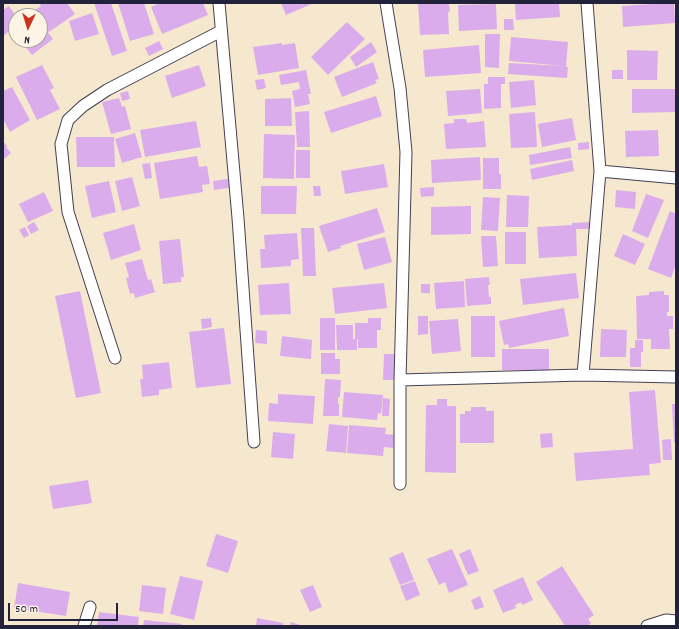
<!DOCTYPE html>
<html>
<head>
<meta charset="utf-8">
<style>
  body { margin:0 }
  #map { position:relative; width:679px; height:629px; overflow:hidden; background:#f6e8cf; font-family:Dekko,sans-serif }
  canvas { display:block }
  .frame { position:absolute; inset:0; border:4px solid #22223b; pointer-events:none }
  .north { position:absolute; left:8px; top:8px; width:40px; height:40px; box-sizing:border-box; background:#fcf5e5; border:1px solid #a5a1a1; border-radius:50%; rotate:184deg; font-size:11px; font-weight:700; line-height:16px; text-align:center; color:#22223b }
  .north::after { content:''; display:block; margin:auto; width:14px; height:18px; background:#c8321e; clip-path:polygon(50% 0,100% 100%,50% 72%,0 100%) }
  .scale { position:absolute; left:8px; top:603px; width:110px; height:18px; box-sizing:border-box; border:2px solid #22223b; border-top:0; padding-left:5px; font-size:12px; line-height:14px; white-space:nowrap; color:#22223b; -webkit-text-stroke:3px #fcf5e5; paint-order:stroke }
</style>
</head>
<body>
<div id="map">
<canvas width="679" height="629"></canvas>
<div class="frame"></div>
<div class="north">N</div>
<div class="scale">50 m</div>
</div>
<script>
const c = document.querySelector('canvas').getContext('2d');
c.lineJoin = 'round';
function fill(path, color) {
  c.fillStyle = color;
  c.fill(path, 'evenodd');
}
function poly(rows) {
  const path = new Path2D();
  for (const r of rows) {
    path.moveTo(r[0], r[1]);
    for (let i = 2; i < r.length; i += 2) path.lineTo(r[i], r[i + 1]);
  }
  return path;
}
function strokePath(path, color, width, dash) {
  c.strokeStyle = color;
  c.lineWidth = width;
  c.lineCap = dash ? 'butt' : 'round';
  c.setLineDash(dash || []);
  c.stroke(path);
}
fill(poly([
  [39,3,67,3,75,14,49,32,40,20,40,16,34,16,31,13,41,6],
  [94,3,111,3,127,51,112,56],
  [118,3,144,3,154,34,130,41],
  [160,3,203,3,208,15,162,34,151,7],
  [281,3,314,3,286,15],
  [418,3,447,3,448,5,449,4,450,12,448,12,449,34,420,35],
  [515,3,559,3,560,17,516,20],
  [667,3,674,3,675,23,623,27,622,6],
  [496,4,497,29,459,31,458,5],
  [9,6,16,16,16,26,3,36,3,10],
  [92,13,99,34,75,41,69,21],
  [504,19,513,19,514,30,504,30],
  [347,22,365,39,328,75,311,57],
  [42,24,53,39,32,55,20,40,40,40,40,26],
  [485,34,500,34,499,68,485,67],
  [511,37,568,42,566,67,568,67,567,78,508,74,509,63,564,66,509,61],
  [159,41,163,49,149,56,145,48],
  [371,42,377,52,356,67,350,57],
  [282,43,282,45,295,43,299,68,258,75,253,47],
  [479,45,481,73,425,77,423,50],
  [627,50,658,51,657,80,627,80],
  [373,62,379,79,375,80,377,83,342,97,334,77],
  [42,65,54,88,50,90,60,109,37,120,16,77],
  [199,65,206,86,172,98,165,76],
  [306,70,311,94,308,94,310,104,295,107,292,91,300,89,299,82,281,85,279,75],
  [612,70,623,70,623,79,612,79],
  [488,77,505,77,505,84,501,84,501,108,484,109,484,84,488,84],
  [264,79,266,88,257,90,255,80],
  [534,80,536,105,511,108,509,82],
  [12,87,30,120,10,132,3,119,3,91],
  [480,89,482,113,448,116,446,91],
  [632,89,676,89,676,112,632,113],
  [128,91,130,99,122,101,120,93],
  [376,96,382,116,331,133,324,112],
  [119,98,122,107,125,106,131,129,111,134,102,102],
  [291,98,292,126,265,126,265,99],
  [309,111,310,147,297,147,295,112],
  [535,112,537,147,511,148,509,114],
  [572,118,576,140,542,147,538,124],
  [454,119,466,119,467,123,484,121,486,147,446,149,444,124,454,123],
  [196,121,201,147,145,157,140,130],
  [658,130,659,156,626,157,625,131],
  [135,133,142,157,122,163,115,139],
  [264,134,295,135,294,179,263,178],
  [76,137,114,137,115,167,77,167],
  [3,141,7,146,6,147,11,153,3,160],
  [589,142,589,149,578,150,578,143],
  [570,147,572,158,530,165,529,155],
  [296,150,310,150,310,178,296,178],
  [197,156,199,167,207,166,210,184,202,185,203,192,160,199,154,163],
  [480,157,481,180,432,183,431,160],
  [483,158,499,158,499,174,501,174,501,189,483,189],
  [572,160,574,171,532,180,530,169],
  [150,163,152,178,145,179,142,164],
  [384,164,388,187,345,194,341,171],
  [132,177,140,206,122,211,115,181],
  [228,179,229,188,214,190,213,181],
  [109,181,116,212,92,218,85,186],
  [261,186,297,186,296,214,261,214],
  [313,186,320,186,321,196,314,196],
  [434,187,434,196,421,197,420,188],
  [616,190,636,192,635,209,615,207],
  [44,192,53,211,28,222,19,204],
  [646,194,664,200,648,238,632,231],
  [507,195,529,196,528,227,506,227],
  [483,197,500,198,498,231,481,230],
  [471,206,471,234,431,235,431,207],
  [377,208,385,232,340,246,341,248,328,252,319,226],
  [670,211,676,214,676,264,671,278,648,269],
  [34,222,39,230,31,234,27,226],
  [590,222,590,229,576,229,577,256,539,258,537,227,572,225,572,223],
  [134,224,141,250,111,260,103,233],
  [25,227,29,235,24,238,19,230],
  [301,228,314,228,316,276,303,276],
  [505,232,526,232,526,264,505,264],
  [297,233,299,259,291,260,291,266,261,268,260,249,265,249,264,235],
  [623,234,645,244,635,265,614,256],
  [481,236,496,236,498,266,483,267],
  [385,237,392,262,364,270,357,244],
  [180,239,184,277,181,277,181,282,163,284,159,241],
  [142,259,148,280,151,279,155,292,135,298,134,293,130,294,126,278,129,277,125,263],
  [576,273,579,298,523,305,520,279],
  [489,277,490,285,488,285,489,297,491,297,491,304,467,306,465,279],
  [464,281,465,307,436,309,434,283],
  [289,283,291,314,260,315,258,285],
  [384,283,387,308,335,314,332,288],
  [421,284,430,284,430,293,421,293],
  [80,291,101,393,76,398,55,296],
  [664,291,664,295,669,295,669,312,667,312,667,316,673,316,673,329,669,329,670,349,651,349,651,339,637,339,636,296,649,295,649,292],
  [564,308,569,336,509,348,508,344,504,345,499,321],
  [418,316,428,316,428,334,418,335],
  [471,316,495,316,495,357,471,357],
  [211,318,212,327,202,329,201,319],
  [320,318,335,318,335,350,320,350],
  [368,318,381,318,381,330,377,330,377,348,358,348,358,339,355,339,355,323,368,323],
  [458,319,461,351,432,354,429,321],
  [336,325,353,325,353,339,357,339,357,350,337,350],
  [224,328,231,384,196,388,189,332],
  [601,329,627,330,626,357,600,357],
  [256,330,267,331,267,344,255,343],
  [282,336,312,340,311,359,280,356],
  [635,340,643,340,643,352,641,352,641,367,630,367,630,348,635,348],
  [502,349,549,349,549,370,502,370],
  [321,353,335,353,335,359,340,359,340,374,321,374],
  [384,354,396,354,395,380,383,380],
  [169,362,172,388,159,390,159,395,142,397,140,379,143,379,142,365],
  [325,379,341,380,340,397,338,397,338,404,339,404,339,416,323,416],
  [655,390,661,463,649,464,650,475,576,481,574,453,633,449,629,392],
  [344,392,383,395,381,414,378,413,377,420,342,417],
  [278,394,315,396,313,424,268,421,269,403,278,404],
  [383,398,390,399,389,416,382,416],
  [437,399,447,399,447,406,456,406,456,473,425,472,426,405,437,405],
  [672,404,676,404,676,442,674,442],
  [471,407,486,407,486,411,494,411,494,443,460,443,460,414,465,414,465,411,471,411],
  [329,424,348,426,346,453,326,451],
  [349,425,386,428,385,434,394,435,393,448,384,447,383,456,347,453],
  [273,432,295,434,293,459,271,457],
  [552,433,553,447,541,448,540,434],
  [671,439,672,460,663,460,662,440],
  [88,480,92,503,53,509,49,486],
  [216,534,238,541,228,573,206,566],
  [452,549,468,585,449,593,445,582,439,585,427,559],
  [470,549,479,571,468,575,459,554],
  [403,552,414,580,400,585,389,558],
  [562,566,594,615,588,619,591,623,587,626,565,626,536,582],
  [180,576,203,581,194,620,170,614],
  [523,577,533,600,522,605,521,602,515,605,516,608,503,613,493,590],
  [415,581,420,595,406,601,400,586],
  [18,583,70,592,66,616,14,608],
  [142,585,166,588,163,614,139,611],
  [313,585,322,607,310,612,300,590],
  [480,596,484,607,475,610,471,600],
  [99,612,139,617,138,626,97,626],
  [257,618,283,623,283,626,256,626],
  [144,620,182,624,182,626,143,626],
  [291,622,303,626,290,626]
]), '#dbaceb');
const minor = poly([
  [219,3,238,218,254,442],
  [386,3,400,88,406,152,400,380,400,484],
  [600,171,676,178],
  [115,358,68,212,61,144,68,120,83,106,107,90,221,31],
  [583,375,600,171,587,3],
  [400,380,583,375,676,377],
  [84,626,90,607],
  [647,626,666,620,676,621]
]);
strokePath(minor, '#424051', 13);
strokePath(minor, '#fff', 11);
</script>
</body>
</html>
